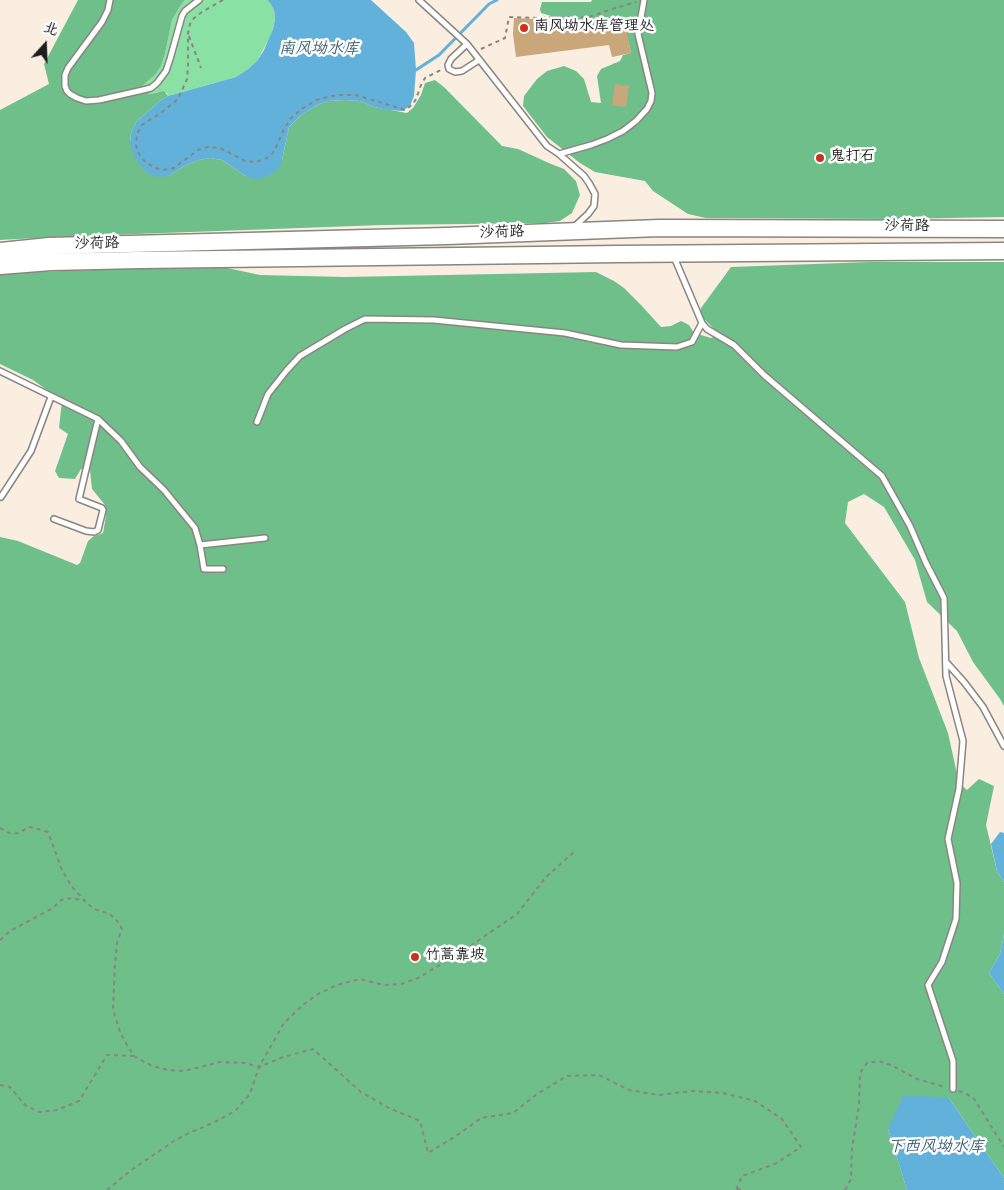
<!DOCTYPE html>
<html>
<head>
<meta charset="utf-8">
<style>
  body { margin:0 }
  #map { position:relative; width:1004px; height:1190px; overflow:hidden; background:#f9eee0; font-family:"Gochi Hand","LXGW WenKai TC",sans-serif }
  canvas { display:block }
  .north { position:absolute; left:20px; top:20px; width:50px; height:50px; -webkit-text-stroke:4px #fff; paint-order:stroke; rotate:20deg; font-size:14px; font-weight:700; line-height:20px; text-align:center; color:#1c1c1c }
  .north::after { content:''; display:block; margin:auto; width:18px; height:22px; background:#1c1c1c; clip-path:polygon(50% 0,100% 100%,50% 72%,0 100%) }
</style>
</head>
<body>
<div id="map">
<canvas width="1004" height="1190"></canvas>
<div class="north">北</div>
</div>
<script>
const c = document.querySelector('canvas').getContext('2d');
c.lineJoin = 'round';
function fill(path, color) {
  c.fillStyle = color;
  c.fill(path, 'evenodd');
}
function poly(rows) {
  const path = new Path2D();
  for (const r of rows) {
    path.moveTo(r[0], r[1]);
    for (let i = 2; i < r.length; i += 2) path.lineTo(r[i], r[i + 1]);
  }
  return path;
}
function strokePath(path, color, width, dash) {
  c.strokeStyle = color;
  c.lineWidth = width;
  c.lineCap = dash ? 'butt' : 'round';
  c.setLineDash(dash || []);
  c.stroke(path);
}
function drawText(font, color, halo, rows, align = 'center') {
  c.font = font + ' "Gochi Hand","LXGW WenKai TC",sans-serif';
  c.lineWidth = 5;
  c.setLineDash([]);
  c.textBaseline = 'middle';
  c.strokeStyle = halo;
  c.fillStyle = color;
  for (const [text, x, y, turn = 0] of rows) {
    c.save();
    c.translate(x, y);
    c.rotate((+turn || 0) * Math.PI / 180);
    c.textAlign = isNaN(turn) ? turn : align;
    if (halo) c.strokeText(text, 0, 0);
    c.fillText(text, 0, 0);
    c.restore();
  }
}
fill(poly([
  [185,0,267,0,270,3,274,10,275,19,273,29,269,39,257,61,248,69,236,77,168,96,167,93,157,92,150,94,145,92,142,89,142,86,156,74,165,54,172,20,181,5]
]), '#8ae1a4');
fill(poly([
  [78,0,185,0,181,5,172,20,165,54,161,65,156,74,142,86,142,89,145,92,150,94,164,91,168,96,160,101,136,122,131,133,130,142,169,176,184,166,199,160,210,158,222,160,246,176,282,160,289,127,301,115,317,105,328,101,346,100,360,101,374,107,407,113,413,108,421,95,425,83,435,80,445,88,502,146,518,149,551,164,564,169,576,181,580,195,572,213,560,221,545,223,382,225,54,237,0,240,0,110,49,84,44,64],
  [592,0,1004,0,1004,217,896,219,706,218,688,214,653,191,645,181,595,172,580,163,547,137,523,106,524,96,537,79,547,71,564,66,576,71,584,79,591,102,601,103,597,76,601,69,620,61,623,55,631,53,623,18,598,24,554,29,551,16,541,13,540,9,542,2,591,2],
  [869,262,1004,262,1004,706,1000,699,973,662,957,631,927,602,915,560,884,507,864,494,848,502,845,523,905,602,919,658,948,733,959,783,967,790,979,779,994,786,986,825,997,871,1004,882,1004,934,1000,954,989,973,1004,994,1004,1178,948,1097,888,1129,907,1190,0,1190,0,537,18,541,77,565,80,563,88,541,94,536,103,533,106,516,105,505,92,489,90,470,81,469,75,479,59,478,55,471,68,434,59,428,62,401,33,380,0,364,0,273,155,268,227,268,260,275,346,277,596,272,614,281,624,288,641,305,661,327,671,326,681,321,689,325,694,333,711,338,716,336,717,332,701,316,701,308,731,267]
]), '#6fbf8a');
fill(poly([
  [267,0,371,0,406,32,414,43,416,70,414,96,410,106,402,111,388,110,374,107,360,101,346,100,328,101,317,105,301,115,289,127,282,160,279,168,271,174,264,178,255,179,246,176,222,160,210,158,199,160,184,166,169,176,157,177,148,173,140,166,133,154,130,142,131,133,136,122,160,101,168,96,236,77,248,69,257,61,264,50,273,29,275,19,274,10,270,3],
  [1000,832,1004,833,1004,882,997,871,991,844],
  [1004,934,1004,994,989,973,1000,954],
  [903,1096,948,1097,1004,1178,1004,1190,907,1190,888,1129]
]), '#61b1db');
strokePath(poly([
  [416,70,439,55,489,4,497,0]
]), '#61b1db', 3);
fill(poly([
  [514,18,535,19,535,21,552,19,554,29,605,23,624,18,631,53,612,57,609,45,516,57,513,34],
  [615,84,629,86,626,107,612,105]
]), '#c9a77b');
const service = poly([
  [110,0,108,10,102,22,68,68,65,75,65,86,67,91,70,94,77,98,86,101,99,100,143,90,151,88,157,83,166,71,170,59,182,16,185,11,199,0],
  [419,0,467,44,547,146,559,154,584,176,589,183,595,194,594,206,588,214,574,227],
  [467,44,451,59,448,65,449,69,455,72,462,71,479,60],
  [559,154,591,145,607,139,623,131,636,121,647,109,651,101,652,93,638,34,644,0],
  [674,257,702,323,707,329,734,345,764,375,882,476,910,526,926,563,944,598,946,676,963,741,959,789,948,839,957,883,956,919,942,962,928,985,953,1061,953,1089],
  [0,371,98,419,121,441,140,467,164,490,195,528,200,545,204,569,223,569],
  [257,422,268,394,287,370,300,356,345,329,365,319,434,320,565,333,621,345,677,347,692,342,702,323],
  [1,497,31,451,51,397],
  [54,519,86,531,94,532,98,530,103,510,102,508,79,499,98,419],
  [200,545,265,538],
  [946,662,964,682,983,707,1004,746]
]);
const primary = poly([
  [0,251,49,246,447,236,659,228,1004,229],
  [0,266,51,262,139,260,618,254,1004,251]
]);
strokePath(service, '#8a857e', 8);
strokePath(primary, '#8a857e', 19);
strokePath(poly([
  [223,0,202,12,194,18,190,24,188,33,188,66,187,79,178,99,162,112,142,125,137,134,136,145,139,154,146,163,156,168,162,170,174,168,198,150,208,147,220,148,245,161,256,162,262,160,267,158,272,154,276,147,284,129,291,118,303,108,319,99,337,95,356,95,405,110,413,104,416,99,421,85,425,78,441,70],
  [189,36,201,68],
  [481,49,505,38,509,17,539,18,557,17,589,17,615,8,636,2],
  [0,828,11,834,18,833,30,827,38,829,48,832,62,870,72,887,87,903,94,909,110,914,119,923,122,929,117,943,115,964,113,1009,120,1032,127,1045,134,1056,152,1066,168,1070,184,1071,220,1062,245,1063,259,1067,283,1057,313,1049,361,1092,389,1108,420,1121,428,1153,456,1136,481,1118,513,1113,537,1094,567,1076,599,1075,629,1090,659,1095,692,1091,723,1093,755,1101,782,1119,801,1147,775,1164,742,1176,736,1190],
  [0,940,10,931,53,908,61,900,72,898,85,901],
  [0,1085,10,1087,25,1105,39,1112,57,1110,79,1101,107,1055,134,1056],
  [959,1091,973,1097,1004,1147],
  [737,1189,742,1190],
  [107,1190,130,1171,174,1141,189,1133,215,1122,235,1111,250,1094,259,1067,284,1023,304,1004,318,994,337,985,360,979,384,985,401,984,418,978,460,953,517,914,546,877,574,852],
  [845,1190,851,1179,852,1149,859,1105,860,1073,867,1063,879,1061,891,1065,917,1079,945,1087]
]), '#8a857e', 2, [4, 4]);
strokePath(service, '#fff', 5);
strokePath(primary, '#fff', 16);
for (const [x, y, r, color] of [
  [524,28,5,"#c8321e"],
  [820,158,5,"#c8321e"],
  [415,957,5,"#c8321e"]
]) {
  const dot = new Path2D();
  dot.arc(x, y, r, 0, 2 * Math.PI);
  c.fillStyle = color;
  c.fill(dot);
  strokePath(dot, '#fff', 2);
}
drawText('15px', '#1c1c1c', '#fff', [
  ["南风坳水库管理处",534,28],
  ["鬼打石",830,158],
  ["竹蒿靠坡",425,957]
], 'left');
drawText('15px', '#1c1c1c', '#fff', [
  ["沙荷路",907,228],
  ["沙荷路",502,234,-2],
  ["沙荷路",97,245,-1]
]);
drawText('italic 16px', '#3b5f72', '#fff', [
  ["南风坳水库",319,51],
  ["下西风坳水库",936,1149]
]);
</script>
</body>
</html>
